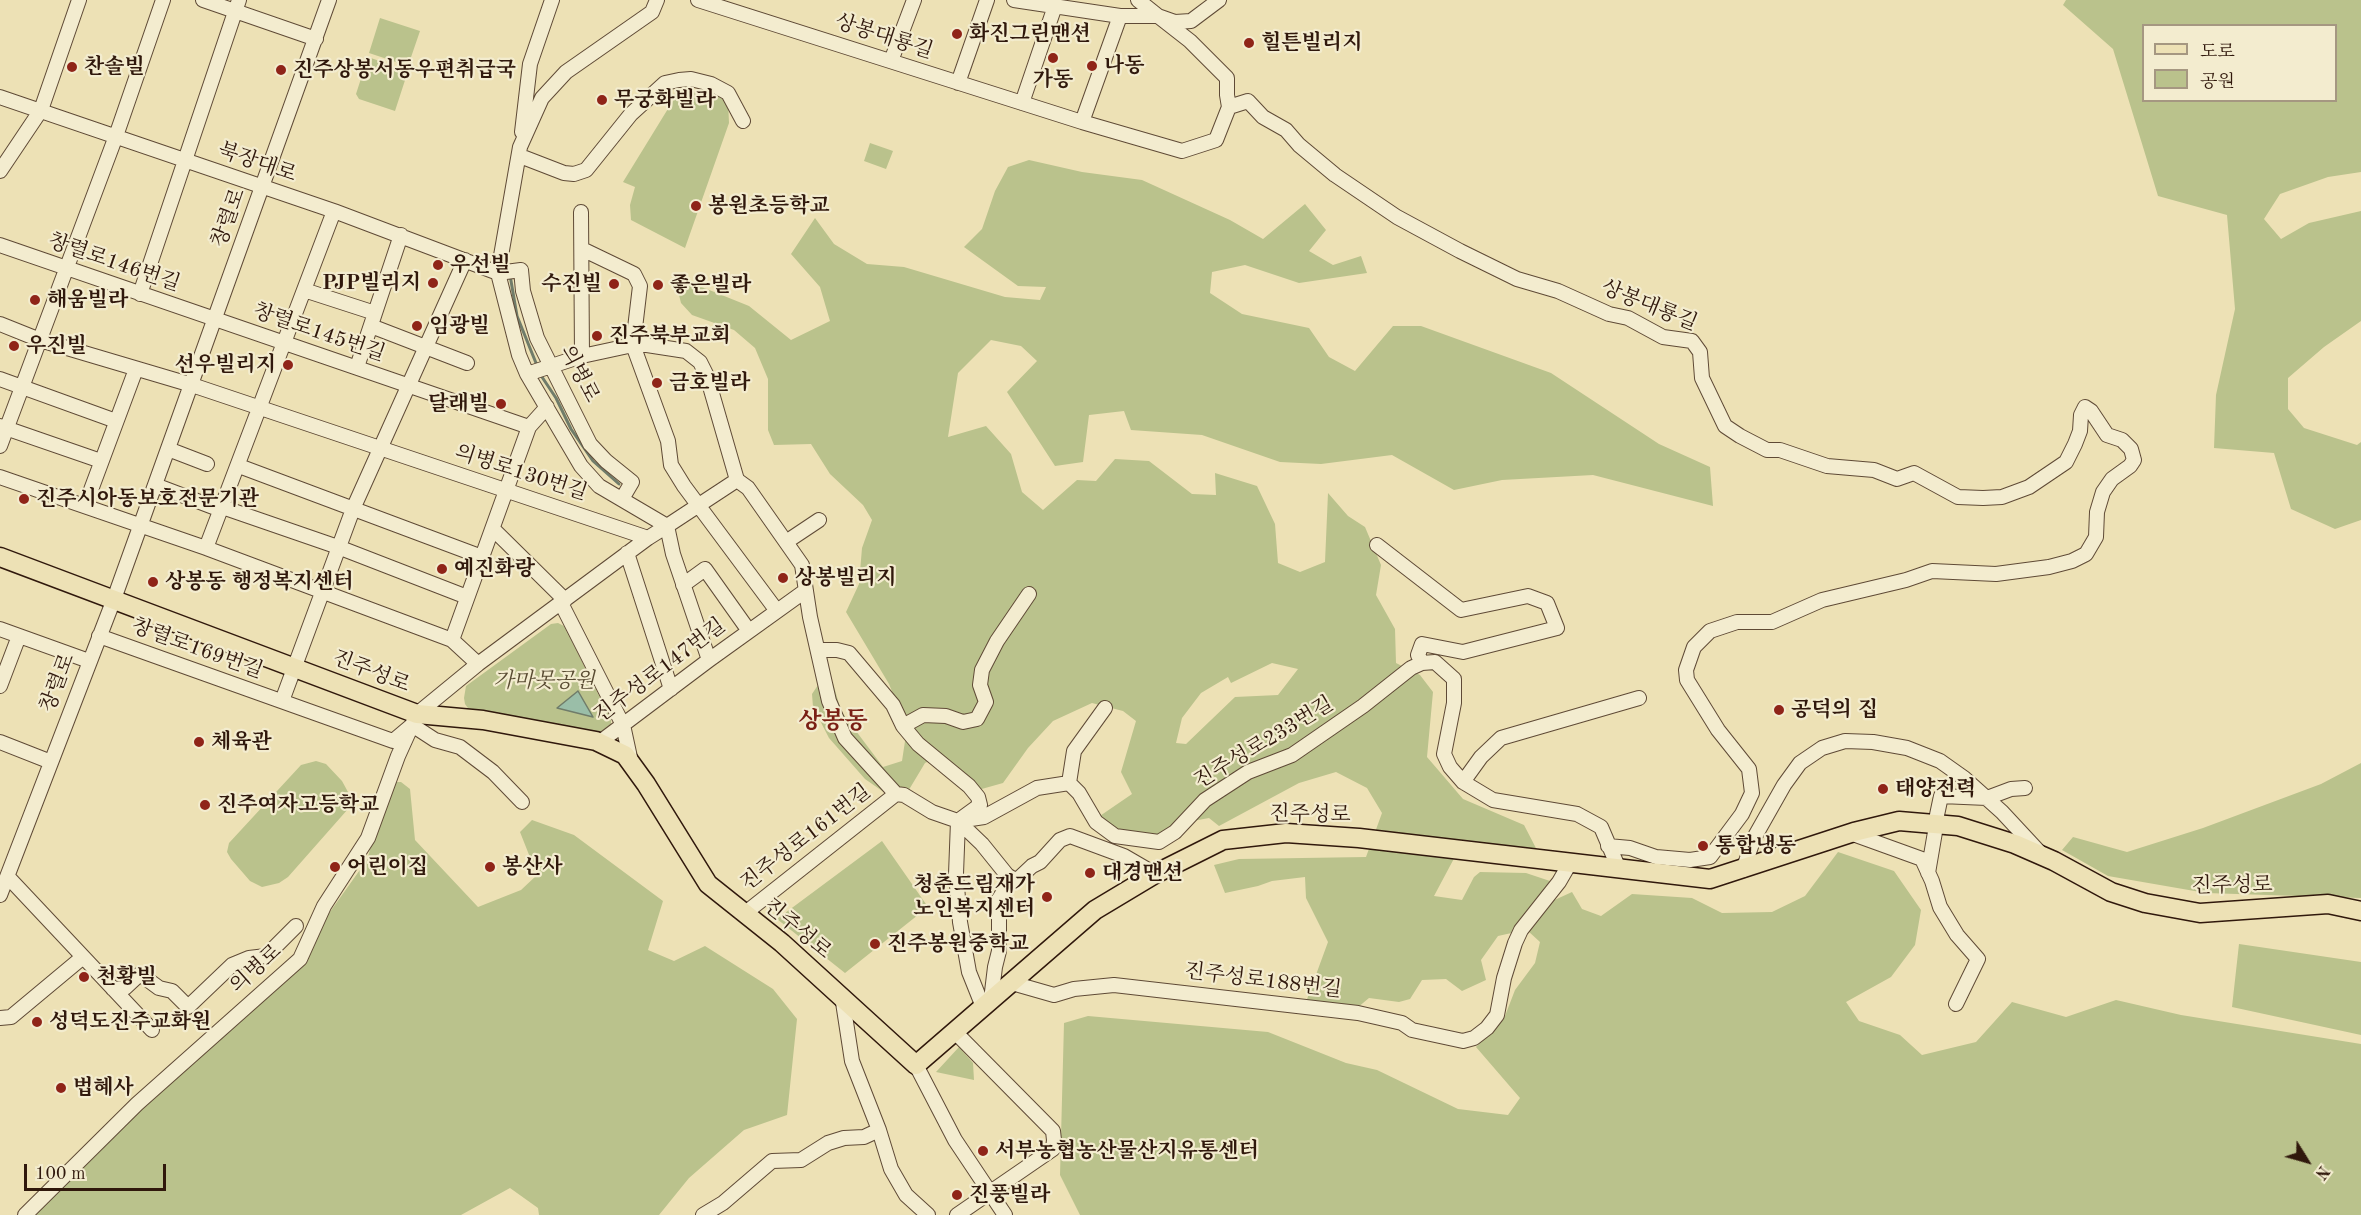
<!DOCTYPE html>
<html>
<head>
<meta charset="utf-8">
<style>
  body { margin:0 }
  #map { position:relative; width:2361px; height:1215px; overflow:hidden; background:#ede1b5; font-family:"Old Standard TT","Noto Serif KR",serif }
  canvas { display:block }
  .legend { position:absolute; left:2142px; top:24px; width:195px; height:78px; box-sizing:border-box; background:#f3eccf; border:2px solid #a59781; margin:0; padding:8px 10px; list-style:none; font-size:18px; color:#30180c }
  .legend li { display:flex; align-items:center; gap:12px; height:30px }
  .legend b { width:30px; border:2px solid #a59781 }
  .north { position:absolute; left:2277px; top:1131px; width:60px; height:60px; -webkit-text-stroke:4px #f3eccf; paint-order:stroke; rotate:127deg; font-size:16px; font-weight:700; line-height:24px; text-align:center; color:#30180c }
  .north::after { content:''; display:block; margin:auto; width:21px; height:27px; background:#30180c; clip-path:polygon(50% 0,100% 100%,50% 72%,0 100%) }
  .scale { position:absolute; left:24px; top:1164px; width:142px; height:27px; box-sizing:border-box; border:3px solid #30180c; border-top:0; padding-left:8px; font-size:18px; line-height:21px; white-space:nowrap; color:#30180c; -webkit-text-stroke:4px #f3eccf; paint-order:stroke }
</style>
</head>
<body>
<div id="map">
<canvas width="2361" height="1215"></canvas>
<ul class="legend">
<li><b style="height:8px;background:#ede1b5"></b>도로</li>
<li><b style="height:16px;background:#bac28c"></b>공원</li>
</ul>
<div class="north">N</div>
<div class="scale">100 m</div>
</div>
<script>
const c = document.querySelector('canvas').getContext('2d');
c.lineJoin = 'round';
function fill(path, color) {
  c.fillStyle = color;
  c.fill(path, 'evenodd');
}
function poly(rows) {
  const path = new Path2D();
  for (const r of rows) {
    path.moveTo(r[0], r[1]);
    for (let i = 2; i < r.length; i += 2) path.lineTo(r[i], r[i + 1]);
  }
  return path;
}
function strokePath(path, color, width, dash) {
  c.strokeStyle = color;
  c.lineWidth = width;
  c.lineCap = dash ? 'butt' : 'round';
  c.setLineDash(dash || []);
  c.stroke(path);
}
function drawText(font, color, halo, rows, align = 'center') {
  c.font = font + ' "Old Standard TT","Noto Serif KR",serif';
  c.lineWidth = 4.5;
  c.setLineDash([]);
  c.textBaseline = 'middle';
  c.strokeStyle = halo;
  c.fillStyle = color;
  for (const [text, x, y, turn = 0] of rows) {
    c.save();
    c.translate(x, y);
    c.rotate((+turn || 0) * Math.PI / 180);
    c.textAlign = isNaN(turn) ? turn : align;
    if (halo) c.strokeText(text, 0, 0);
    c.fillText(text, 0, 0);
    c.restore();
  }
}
fill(poly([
  [2066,0,2361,0,2361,172,2328,177,2280,194,2264,219,2281,239,2309,223,2361,211,2361,321,2324,347,2288,378,2288,409,2304,428,2357,445,2361,442,2361,520,2335,529,2291,509,2274,453,2214,448,2216,395,2235,309,2227,215,2158,196,2113,49,2063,5],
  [2144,26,2336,26,2336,100,2144,100],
  [380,18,420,31,408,66,369,53],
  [368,57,408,71,395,111,359,99,356,94],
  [702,89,728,101,729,123,685,248,631,220,630,205,635,187,623,182,674,99],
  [870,143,893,151,886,169,864,161],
  [1029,160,1082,172,1142,180,1230,220,1263,239,1305,204,1326,230,1309,251,1333,265,1361,256,1367,273,1299,283,1245,265,1212,272,1210,293,1242,314,1309,328,1329,357,1355,371,1393,326,1421,326,1551,373,1659,444,1710,467,1713,506,1593,475,1502,480,1454,490,1392,455,1321,464,1280,462,1202,435,1131,430,1124,411,1089,415,1083,462,1055,466,1007,392,1037,361,1021,346,991,340,958,373,948,437,986,426,1011,454,1022,492,1043,510,1077,480,1096,481,1115,459,1149,461,1192,494,1216,495,1215,473,1257,486,1275,524,1278,563,1300,572,1325,562,1328,493,1348,516,1365,527,1381,565,1376,595,1395,629,1396,663,1420,675,1433,692,1427,757,1463,799,1524,825,1538,852,1458,851,1434,896,1462,900,1474,877,1480,872,1526,873,1553,882,1516,932,1498,936,1481,960,1486,980,1462,991,1446,979,1422,980,1410,999,1399,1002,1369,998,1357,1008,1306,1002,1328,942,1306,898,1305,877,1272,881,1258,886,1225,893,1214,865,1239,859,1366,857,1382,813,1367,788,1336,772,1299,783,1219,826,1209,818,1177,824,1152,841,1106,837,1094,820,1132,794,1121,772,1136,721,1123,711,1092,703,1053,721,1028,748,1003,783,971,792,937,757,925,763,907,793,898,802,865,779,829,738,813,707,812,694,822,679,833,683,841,711,883,767,902,761,907,728,889,684,846,612,859,584,862,548,872,520,863,505,830,474,811,444,774,445,768,430,768,379,755,348,734,330,692,315,681,303,677,287,682,279,749,306,791,340,830,321,820,287,791,254,815,218,834,244,867,264,904,267,1005,297,1040,300,1046,287,1018,286,964,247,982,229,995,191,1008,167],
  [1272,663,1298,669,1278,695,1235,697,1186,744,1176,743,1182,718,1201,693,1228,677,1231,683],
  [558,623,564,626,611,719,611,725,608,731,603,733,470,711,465,704,464,698,466,686,551,624],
  [316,761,326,764,342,781,348,792,348,809,288,877,279,883,262,887,250,881,231,859,227,852,229,843,301,765],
  [2361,763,2361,898,2206,893,2108,876,2062,850,2073,837,2127,852,2203,828,2321,784],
  [383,782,401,782,410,789,415,840,478,907,521,890,537,875,520,832,532,820,574,835,663,901,648,950,674,961,705,946,773,989,797,1019,787,1115,744,1130,689,1178,659,1215,539,1215,538,1208,510,1188,461,1215,25,1215,137,1113,301,967,322,923,367,860,378,821],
  [882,841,928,907,845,973,777,919],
  [1838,852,1894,871,1921,910,1915,945,1891,977,1846,1002,1859,1021,1900,1035,1922,1055,1976,1042,2012,1002,2066,1017,2116,1000,2181,1015,2361,1044,2361,1215,1080,1215,1060,1175,1064,1023,1088,1016,1268,1032,1346,1063,1377,1070,1458,1109,1508,1115,1520,1098,1476,1047,1505,1016,1515,990,1535,963,1540,942,1528,931,1548,903,1572,892,1582,909,1601,916,1632,894,1692,898,1722,913,1772,912,1805,896],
  [2239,944,2361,962,2361,1035,2232,1007],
  [959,1047,973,1063,974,1080,936,1072]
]), '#bac28c');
const water = poly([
  [578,691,593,717,557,708,578,691]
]);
fill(water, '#9abea8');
strokePath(water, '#707c6a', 1.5);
strokePath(poly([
  [510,275,517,316,536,363],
  [542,377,556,398,571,429,593,461,619,484]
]), '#707c6a', 3);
const minor = poly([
  [203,0,316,39],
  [698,0,1082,122,1182,151,1216,140,1229,107,1248,101,1263,117,1286,130,1299,145,1335,175,1397,217,1460,251,1517,279,1558,291,1609,314,1628,318,1663,337,1692,341,1700,352,1702,378,1725,426,1740,436,1767,450,1780,450,1827,466,1874,470,1897,479,1914,473,1958,497,1983,498,2002,497,2029,487,2066,462,2075,444,2080,431,2081,415,2085,407,2091,411,2107,435,2122,440,2131,449,2134,460,2130,466,2112,479,2103,492,2097,512,2096,537,2086,554,2072,561,2049,567,1996,574,1932,571,1906,580,1822,600,1772,622,1737,622,1710,631,1694,647,1686,670,1687,680,1718,730,1749,769,1752,793,1742,814,1710,857,1690,860,1656,857,1630,848,1608,846],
  [1014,0,1120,16,1158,16],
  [1138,0,1158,16,1175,22,1191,21,1219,0],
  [1158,16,1190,41,1227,78,1227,95,1229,107],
  [891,61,914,0],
  [958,83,987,0],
  [0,97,334,211,498,273,521,270,523,291,537,338,590,444,606,461,632,482,622,499],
  [1022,103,1055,6],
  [1082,122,1120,16],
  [522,132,530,64,552,0],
  [520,156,564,173,574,174,586,170,631,114,665,83,679,80,691,79,711,84,728,93,743,121],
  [0,171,41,110,79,0],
  [581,212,582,356],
  [0,245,529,427,547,407],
  [582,249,634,274,640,286,633,345,668,441,671,465,684,486,777,611],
  [304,290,375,313],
  [140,294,239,0],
  [0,324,40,340,192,385,648,538],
  [371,326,467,363],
  [357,367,401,235],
  [527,374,582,356,633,345,647,345,686,351,700,362,707,376,737,480],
  [0,379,116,421],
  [0,426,101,461],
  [0,446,116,136,163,0],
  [168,449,207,464],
  [239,466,482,557],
  [0,477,206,548,452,640,478,664],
  [155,485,221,510],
  [85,506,136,369],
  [222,507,338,547,467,597],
  [493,529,565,600],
  [786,542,819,520],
  [1377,545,1461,610,1528,596,1547,603,1557,628,1463,652,1422,644,1418,655,1422,663],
  [206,548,334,211],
  [627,553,671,689],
  [683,585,705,569,749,631],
  [561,603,623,725,631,762],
  [0,629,89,661],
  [99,636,393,741,412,725,435,740,460,747,493,772,522,802],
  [452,640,529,427],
  [818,650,837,650,849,653,893,705,903,726],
  [709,660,673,554,667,526,737,480,748,488,802,565,810,617,829,701,845,738,896,794],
  [0,686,19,636],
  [282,701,353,509,465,260],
  [596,741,600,742,709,660,805,591],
  [0,742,51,762],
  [1463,782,1481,757,1501,738,1639,698],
  [1069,783,1074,751,1105,708],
  [896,794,904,795,932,812,958,821,982,844,1007,875,1016,881,1032,866,1040,862,1060,840,1070,836,1124,856,1155,874],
  [1937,815,1941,796,1987,798,2011,789,2025,788],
  [958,821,984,817,1037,788,1069,783,1079,793,1096,822,1115,836,1159,842,1175,832,1205,800,1248,772,1292,755,1363,706,1411,668,1422,663,1435,662,1454,679,1454,703,1444,754,1450,767,1463,782,1493,800,1577,814,1601,827,1619,869],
  [1850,833,1922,859,1932,881,1940,907,1957,935,1978,959,1956,1004],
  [1743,870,1754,838,1784,785,1800,763,1822,748,1845,741,1873,742,1907,748,1940,761,1964,778,2002,812,2042,855],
  [1928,873,1935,832],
  [8,877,152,1030],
  [0,895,114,599,329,0],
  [744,914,896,794],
  [1012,983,1054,995,1074,989,1114,985,1358,1013,1402,1023,1412,1030,1463,1041,1474,1038,1487,1028,1497,1015,1504,978,1515,943,1521,930,1559,882,1570,863],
  [113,989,125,988,140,974,159,988,172,991,188,1007,232,965,249,958,266,956,296,926],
  [842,996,852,1061,879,1130,891,1169,906,1195,928,1215],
  [991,1000,995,967,999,951,999,899,1012,878],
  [983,1007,969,972,960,922,956,874,958,821,980,805,978,797,969,786,918,744,903,726,923,715,946,716,963,722,977,719,986,702,980,685,982,670,997,641,1029,594],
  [0,1018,11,1017,83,957],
  [954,1031,1053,1131,1054,1140,1053,1149,957,1215],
  [916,1065,955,1140,1005,1215],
  [25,1215,137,1104,300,959,324,906,368,838,398,756,417,714,478,664,648,538,667,526,599,486,581,466,527,374,519,355,498,273,520,147,542,98,566,72,652,12,657,0],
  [703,1215,723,1203,772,1161,801,1160,828,1143,844,1138,864,1137,879,1130]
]);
const major = poly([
  [0,557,417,714,483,720,596,741,625,755,646,784,708,884,782,943,916,1065,1095,910,1155,874,1223,840,1286,833,1359,838,1710,879,1854,832,1899,821,1958,826,2015,844,2054,861,2111,892,2145,903,2200,913,2328,904,2361,911]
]);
strokePath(minor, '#5f4a36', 16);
strokePath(major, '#30180c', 21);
strokePath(minor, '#f3eccf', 14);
strokePath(major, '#ede1b5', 18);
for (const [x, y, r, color] of [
  [957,34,6,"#8f2418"],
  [1249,43,6,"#8f2418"],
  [1053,58,6,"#8f2418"],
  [1092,66,6,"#8f2418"],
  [72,67,6,"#8f2418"],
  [281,70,6,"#8f2418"],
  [602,100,6,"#8f2418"],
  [696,206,6,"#8f2418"],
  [438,265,6,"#8f2418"],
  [433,283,6,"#8f2418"],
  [614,284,6,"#8f2418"],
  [658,285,6,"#8f2418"],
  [35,300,6,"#8f2418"],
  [417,326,6,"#8f2418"],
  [597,336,6,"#8f2418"],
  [14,346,6,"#8f2418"],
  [288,365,6,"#8f2418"],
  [657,383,6,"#8f2418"],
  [501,404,6,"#8f2418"],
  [24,499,6,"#8f2418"],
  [442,569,6,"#8f2418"],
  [783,578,6,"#8f2418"],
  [153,582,6,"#8f2418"],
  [1779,710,6,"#8f2418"],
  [199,742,6,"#8f2418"],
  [1883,789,6,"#8f2418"],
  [205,805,6,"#8f2418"],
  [1703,846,6,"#8f2418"],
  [335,867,6,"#8f2418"],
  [490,867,6,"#8f2418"],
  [1090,873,6,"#8f2418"],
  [1047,897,6,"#8f2418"],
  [875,944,6,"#8f2418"],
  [84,977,6,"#8f2418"],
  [37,1022,6,"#8f2418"],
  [61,1088,6,"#8f2418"],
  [983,1151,6,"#8f2418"],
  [957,1195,6,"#8f2418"]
]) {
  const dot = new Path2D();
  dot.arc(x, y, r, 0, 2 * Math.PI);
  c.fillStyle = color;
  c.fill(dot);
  strokePath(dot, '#f3eccf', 2);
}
drawText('bold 21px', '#30180c', '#f3eccf', [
  ["화진그린맨션",969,34],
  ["힐튼빌리지",1261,43],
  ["나동",1104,66],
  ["찬솔빌",84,67],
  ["진주상봉서동우편취급국",293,70],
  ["가동",1053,80,"center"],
  ["무궁화빌라",614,100],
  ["봉원초등학교",708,206],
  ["우선빌",450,265],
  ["PJP빌리지",421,283,"right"],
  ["수진빌",602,284,"right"],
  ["좋은빌라",670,285],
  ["해움빌라",47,300],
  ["임광빌",429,326],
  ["진주북부교회",609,336],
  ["우진빌",26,346],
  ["선우빌리지",276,365,"right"],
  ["금호빌라",669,383],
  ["달래빌",489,404,"right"],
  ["진주시아동보호전문기관",36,499],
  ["예진화랑",454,569],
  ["상봉빌리지",795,578],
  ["상봉동 행정복지센터",165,582],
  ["공덕의 집",1791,710],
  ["체육관",211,742],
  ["태양전력",1895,789],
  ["진주여자고등학교",217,805],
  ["통합냉동",1715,846],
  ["어린이집",347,867],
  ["봉산사",502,867],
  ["대경맨션",1102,873],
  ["청춘드림재가",1035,885,"right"],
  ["노인복지센터",1035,909,"right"],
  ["진주봉원중학교",887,944],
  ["천황빌",96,977],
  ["성덕도진주교화원",49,1022],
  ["법혜사",73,1088],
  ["서부농협농산물산지유통센터",995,1151],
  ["진풍빌라",969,1195]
], 'left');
drawText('21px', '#30180c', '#f3eccf', [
  ["상봉대룡길",884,37,18],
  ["북장대로",257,163,19],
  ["창렬로",229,218,-70],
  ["창렬로146번길",114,263,19],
  ["상봉대룡길",1649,306,22],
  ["창렬로145번길",319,333,19],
  ["의병로",579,374,63],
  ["의병로130번길",521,473,18],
  ["창렬로169번길",197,649,20],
  ["진주성로147번길",660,671,-37],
  ["진주성로",371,672,21],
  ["창렬로",58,683,-69],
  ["진주성로233번길",1264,743,-31],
  ["진주성로",1310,815,1],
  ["진주성로161번길",806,838,-38],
  ["진주성로",2232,886,-1],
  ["진주성로",797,929,40],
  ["의병로",256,969,-42],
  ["진주성로188번길",1263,981,7]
]);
drawText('italic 21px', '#594b32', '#f3eccf', [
  ["가마못공원",544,681]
]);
drawText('bold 24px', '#7a1f14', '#f3eccf', [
  ["상봉동",833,722]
]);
</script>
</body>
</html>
